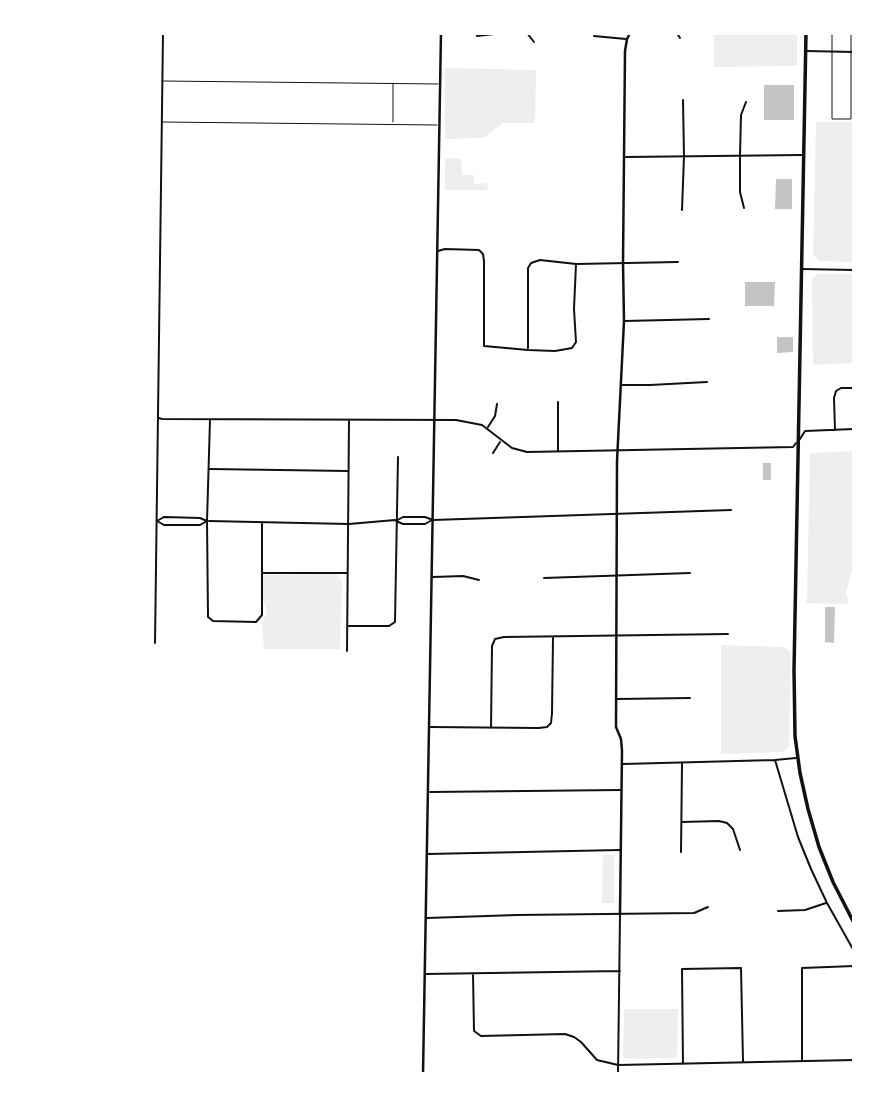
<!DOCTYPE html>
<html>
<head>
<meta charset="utf-8">
<style>
  body { margin:0 }
  #map { position:relative; width:887px; height:1107px; overflow:hidden; background:#fff; font-family:Signika,sans-serif }
  canvas { display:block }
  .frame { position:absolute; inset:0; border:35px solid #fff; pointer-events:none }
</style>
</head>
<body>
<div id="map">
<canvas width="887" height="1107"></canvas>
<div class="frame"></div>
</div>
<script>
const c = document.querySelector('canvas').getContext('2d');
c.lineJoin = 'round';
function fill(path, color) {
  c.fillStyle = color;
  c.fill(path, 'evenodd');
}
function poly(rows) {
  const path = new Path2D();
  for (const r of rows) {
    path.moveTo(r[0], r[1]);
    for (let i = 2; i < r.length; i += 2) path.lineTo(r[i], r[i + 1]);
  }
  return path;
}
function strokePath(path, color, width, dash) {
  c.strokeStyle = color;
  c.lineWidth = width;
  c.lineCap = dash ? 'butt' : 'round';
  c.setLineDash(dash || []);
  c.stroke(path);
}
fill(poly([
  [714,33,797,33,797,66,714,67],
  [445,68,536,70,535,123,503,123,483,138,445,139],
  [816,122,854,122,854,262,819,261,813,255],
  [445,158,461,159,462,175,474,175,474,184,487,183,488,190,445,190],
  [818,274,854,274,854,363,813,365,812,279],
  [854,451,854,569,852,570,846,592,849,604,807,603,810,453],
  [333,574,338,575,342,581,340,649,264,649,262,622,267,612,263,600,263,575],
  [721,645,785,647,791,652,789,746,784,752,721,754],
  [603,855,614,855,614,903,602,903],
  [624,1009,678,1009,677,1055,674,1058,665,1058,626,1059,623,1056]
]), '#eee');
fill(poly([
  [764,85,794,85,794,120,764,120],
  [776,179,792,179,792,209,775,209],
  [745,282,775,282,774,306,745,306],
  [777,337,793,337,793,352,777,353],
  [763,463,771,463,771,480,763,480],
  [825,607,835,607,834,643,825,642]
]), '#c4c4c4');
strokePath(poly([
  [832,33,832,119,851,119,851,33],
  [162,81,438,84],
  [162,122,437,125],
  [393,122,393,84]
]), '#111', 1);
strokePath(poly([
  [527,33,534,42],
  [677,33,680,38],
  [477,36,503,33],
  [594,36,626,39],
  [806,51,854,52],
  [626,157,802,155],
  [744,208,740,192,740,156,741,115,746,102],
  [682,210,684,156,683,100],
  [438,251,445,249,479,250,483,254,484,261,484,346,528,350,555,351,572,348,576,342,574,309,576,264],
  [802,269,854,270],
  [625,321,709,319],
  [528,348,528,268,531,263,540,260,576,264,678,262],
  [622,385,650,385,707,382],
  [159,418,162,419,456,420,482,425,512,448,527,452,793,447,796,443],
  [210,420,207,521,208,617,213,621,256,622,262,615,262,523],
  [488,427,495,416,497,404],
  [835,430,834,398,836,391,841,388,854,388],
  [800,439,805,431,854,429],
  [558,451,558,402],
  [493,453,500,442],
  [210,469,348,471],
  [164,517,200,518,207,521,200,525,164,525,157,521,164,517],
  [432,520,425,524,403,524,396,521,403,517,425,517,433,520,731,510],
  [209,521,349,524,395,520],
  [262,573,347,573],
  [433,577,463,576,479,580],
  [544,578,690,573],
  [349,626,389,626,395,622,398,457],
  [155,643,163,33],
  [347,651,349,421],
  [617,699,690,698],
  [430,727,539,728,547,727,551,723,552,713,553,638],
  [491,728,492,646,495,639,504,637,728,634],
  [775,760,798,837,811,869,827,903,854,951],
  [623,764,775,760,796,758],
  [430,792,620,790],
  [682,822,719,821,727,823,733,829,740,850],
  [681,852,682,764],
  [427,854,620,850],
  [778,911,805,910,826,903],
  [427,918,517,915,694,913,708,907],
  [426,974,620,971],
  [473,974,474,1031,481,1036,565,1034,574,1037,581,1042,597,1060,618,1065,854,1060],
  [802,1061,802,968,854,966],
  [683,1064,682,969,741,968,743,1061],
  [618,1074,620,915]
]), '#111', 2);
strokePath(poly([
  [620,914,622,751,621,739,616,727,617,461,624,321,623,263,625,51,627,39,630,33],
  [423,1074,441,33]
]), '#111', 2.5);
strokePath(poly([
  [806,33,794,670,795,736,800,773,808,809,819,847,833,882,854,923]
]), '#111', 3.5);
</script>
</body>
</html>
